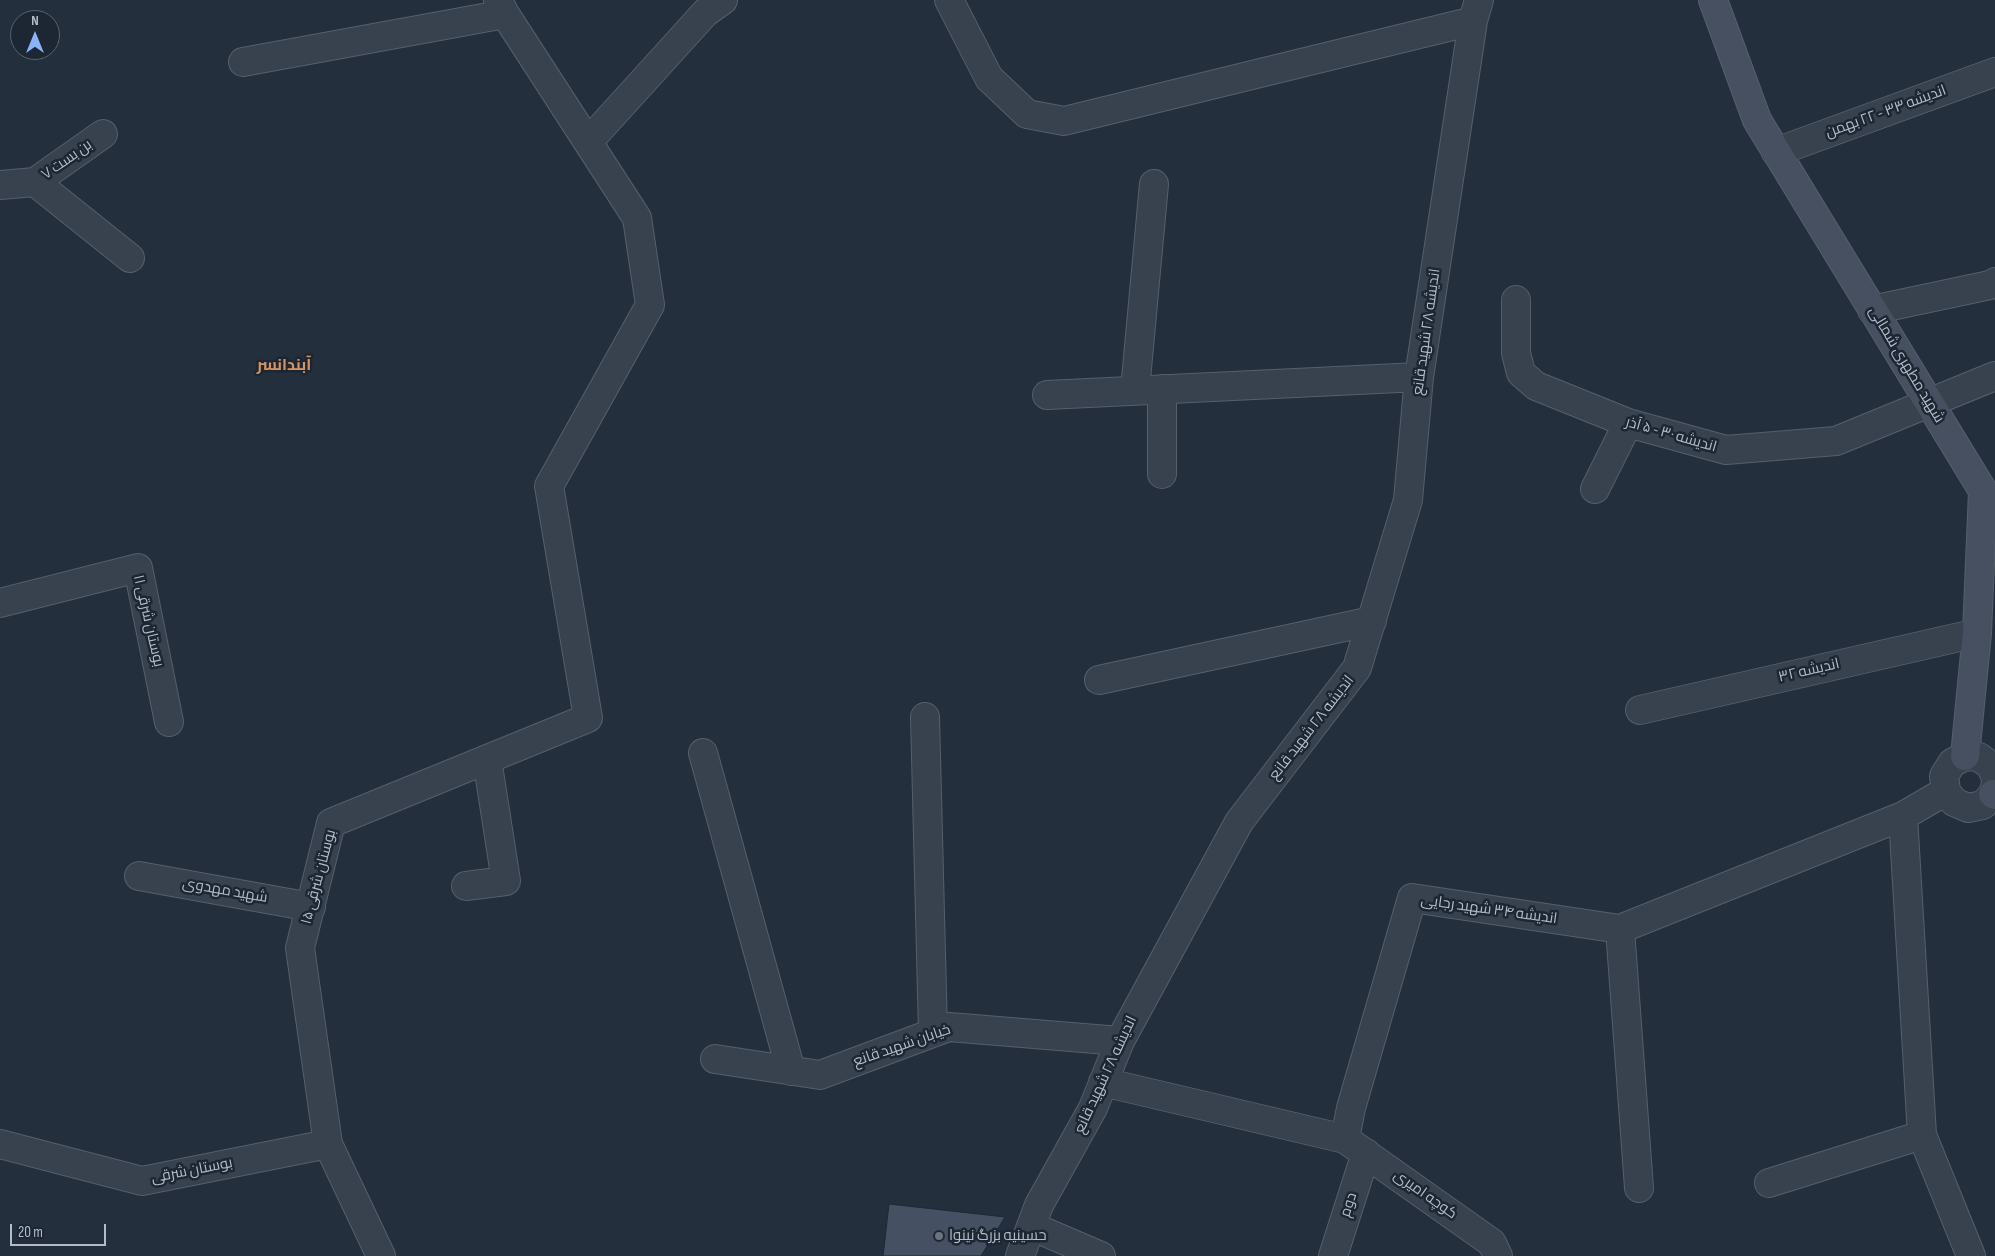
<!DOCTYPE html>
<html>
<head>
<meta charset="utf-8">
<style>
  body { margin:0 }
  #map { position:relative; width:1995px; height:1256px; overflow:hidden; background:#242f3e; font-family:"Sofia Sans Condensed",sans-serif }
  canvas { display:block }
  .north { position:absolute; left:10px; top:10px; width:50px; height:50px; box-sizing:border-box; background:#1d2633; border:1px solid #59626f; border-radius:50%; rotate:0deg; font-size:14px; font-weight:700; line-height:20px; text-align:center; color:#b4bcc9 }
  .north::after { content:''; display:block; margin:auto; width:18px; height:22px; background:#8ab4f8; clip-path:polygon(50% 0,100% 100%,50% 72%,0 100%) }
  .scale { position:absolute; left:10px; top:1224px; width:96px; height:22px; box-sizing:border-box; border:2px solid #b4bcc9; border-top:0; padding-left:6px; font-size:15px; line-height:18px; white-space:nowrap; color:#b4bcc9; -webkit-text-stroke:4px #1d2633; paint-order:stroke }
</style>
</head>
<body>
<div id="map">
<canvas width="1995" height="1256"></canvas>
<div class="north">N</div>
<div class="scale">20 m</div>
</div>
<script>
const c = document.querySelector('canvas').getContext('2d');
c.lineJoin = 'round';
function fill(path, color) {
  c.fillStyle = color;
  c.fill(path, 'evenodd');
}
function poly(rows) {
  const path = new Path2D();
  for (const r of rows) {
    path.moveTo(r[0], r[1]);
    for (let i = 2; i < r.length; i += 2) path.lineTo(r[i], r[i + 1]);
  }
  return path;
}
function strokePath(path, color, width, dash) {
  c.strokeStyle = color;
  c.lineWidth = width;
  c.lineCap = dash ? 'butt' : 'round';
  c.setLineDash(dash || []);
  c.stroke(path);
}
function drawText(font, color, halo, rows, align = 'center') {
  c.font = font + ' "Sofia Sans Condensed",Cairo,sans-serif';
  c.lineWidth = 5;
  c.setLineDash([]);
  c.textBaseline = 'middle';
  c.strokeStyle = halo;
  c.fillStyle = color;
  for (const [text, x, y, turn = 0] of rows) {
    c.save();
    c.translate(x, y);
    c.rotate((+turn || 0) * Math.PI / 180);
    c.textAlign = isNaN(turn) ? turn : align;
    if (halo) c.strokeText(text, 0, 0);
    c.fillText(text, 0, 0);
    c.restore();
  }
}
const building = poly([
  [889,1204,1005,1217,981,1256,883,1256,889,1204]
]);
fill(building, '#455162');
strokePath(building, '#1f2835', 1);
const minor = poly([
  [949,0,989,78,1027,114,1064,121,1473,21],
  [243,62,505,14],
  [588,142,705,13,723,0],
  [1776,152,1995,72],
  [35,182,130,258],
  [0,185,35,182,103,134],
  [1516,300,1516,353,1521,373,1536,386,1628,423,1726,450,1836,441,1995,376],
  [1872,310,1990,285,1995,282],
  [1162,389,1162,474],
  [1135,390,1154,184],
  [1047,395,1419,377],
  [1595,489,1628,423],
  [0,603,138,568,169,722],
  [1099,680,1372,621],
  [1640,710,1977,633],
  [925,717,933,1033],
  [703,753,791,1071],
  [1903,816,1922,1135,1971,1256],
  [139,876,311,907],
  [466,886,506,881,487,759],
  [1620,929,1639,1188],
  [715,1059,820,1075,949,1027,1120,1041],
  [1103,1082,1345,1139,1351,1108,1412,898,1620,929,1903,816,1946,791],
  [1345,1139,1492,1243,1498,1256],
  [0,1144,142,1181,328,1144],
  [1769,1183,1922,1135],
  [1031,1226,1101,1256],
  [381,1256,328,1144,300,948,331,823,588,718,549,486,650,305,637,218,505,14,498,0],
  [1020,1256,1039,1205,1093,1108,1120,1041,1239,822,1357,668,1408,500,1419,377,1473,21,1479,0],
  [1333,1256,1366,1153]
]);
const tertiary = poly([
  [1995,776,1991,766,1979,757,1965,756,1952,763,1944,776,1946,791,1954,802,1968,808,1983,805,1993,794,1995,787]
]);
const secondary = poly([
  [1713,0,1757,120,1983,491,1977,633,1965,756],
  [1993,794,1995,795]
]);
strokePath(minor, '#565f6c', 30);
strokePath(tertiary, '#565f6c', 30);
strokePath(secondary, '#565f6c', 30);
strokePath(minor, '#38414e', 28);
strokePath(tertiary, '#38414e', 28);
strokePath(secondary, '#465061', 28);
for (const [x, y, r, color] of [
  [939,1236,5,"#6b7280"]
]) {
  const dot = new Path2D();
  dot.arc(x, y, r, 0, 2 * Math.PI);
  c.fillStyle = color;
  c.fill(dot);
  strokePath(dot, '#1d2633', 2);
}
drawText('15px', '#b4bcc9', '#1d2633', [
  ["اندیشه ۳۳ - ۲۲ بهمن",1886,112,-20],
  ["بن بست ۷",67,160,-35],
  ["اندیشه ۲۸ شهید قانع",1427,332,-82],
  ["شهید مطهری شمالی",1906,365,59],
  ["اندیشه ۳۰ - ۵ آذر",1671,435,16],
  ["بوستان شرقی ۱۱",148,621,77],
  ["اندیشه ۳۲",1809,671,-13],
  ["اندیشه ۲۸ شهید قانع",1312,728,-52],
  ["بوستان شرقی ۱۵",319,877,-75],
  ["شهید مهدوی",225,891,10],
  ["اندیشه ۳۴ شهید رجایی",1489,910,8],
  ["خیابان شهید قانع",902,1046,-19],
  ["اندیشه ۲۸ شهید قانع",1106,1075,-65],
  ["بوستان شرقی",192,1171,-11],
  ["کوچه امیری",1425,1195,35],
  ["دوم",1349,1205,-72]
]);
drawText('15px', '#b4bcc9', '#1d2633', [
  ["حسینیه بزرگ نینوا",949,1236]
], 'left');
drawText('bold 16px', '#d59563', '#1d2633', [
  ["آبندانسر",284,366]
]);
</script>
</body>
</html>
